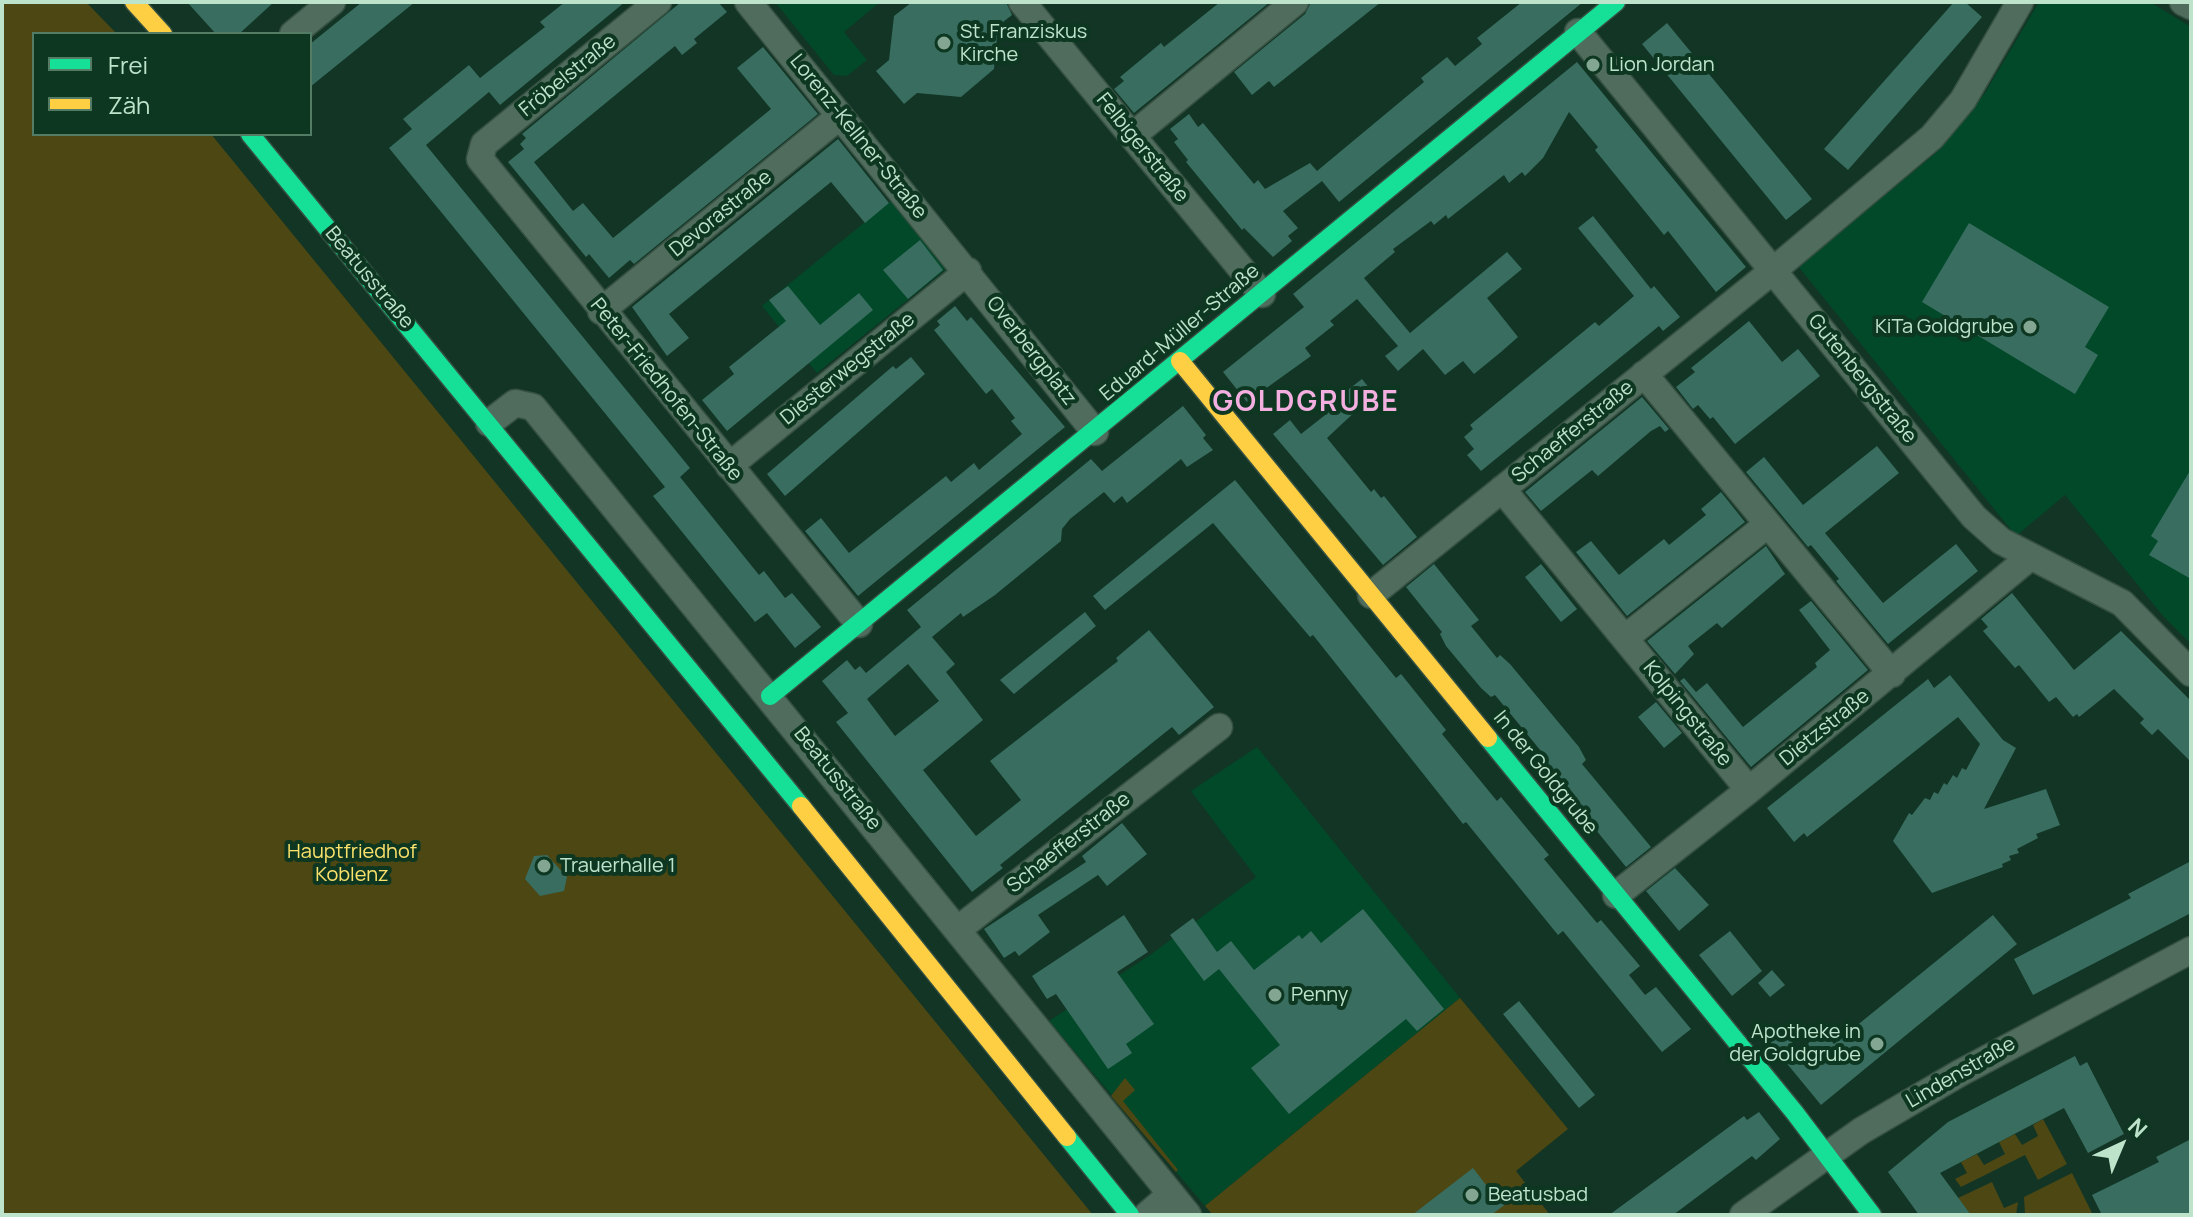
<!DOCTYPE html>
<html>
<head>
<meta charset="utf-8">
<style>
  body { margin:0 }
  #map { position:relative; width:2193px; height:1217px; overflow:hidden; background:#123525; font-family:Manrope,sans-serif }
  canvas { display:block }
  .frame { position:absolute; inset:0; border:4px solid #bee3cb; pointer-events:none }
  .legend { position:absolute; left:32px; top:32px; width:280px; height:104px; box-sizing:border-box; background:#0e3721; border:2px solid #547c65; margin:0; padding:10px 14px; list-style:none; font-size:24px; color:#bee3cb }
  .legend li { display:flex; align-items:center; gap:16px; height:40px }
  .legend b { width:40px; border:2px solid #547c65 }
  .north { position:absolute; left:2081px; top:1105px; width:80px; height:80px; -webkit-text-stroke:6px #0e3721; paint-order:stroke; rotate:44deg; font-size:22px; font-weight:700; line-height:32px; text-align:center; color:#bee3cb }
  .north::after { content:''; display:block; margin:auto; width:28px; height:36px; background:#bee3cb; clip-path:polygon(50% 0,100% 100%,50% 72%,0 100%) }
</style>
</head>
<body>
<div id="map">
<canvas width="2193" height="1217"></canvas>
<div class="frame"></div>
<ul class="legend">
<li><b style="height:10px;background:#16e098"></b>Frei</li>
<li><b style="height:10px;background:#ffcf43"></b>Zäh</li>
</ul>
<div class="north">N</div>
</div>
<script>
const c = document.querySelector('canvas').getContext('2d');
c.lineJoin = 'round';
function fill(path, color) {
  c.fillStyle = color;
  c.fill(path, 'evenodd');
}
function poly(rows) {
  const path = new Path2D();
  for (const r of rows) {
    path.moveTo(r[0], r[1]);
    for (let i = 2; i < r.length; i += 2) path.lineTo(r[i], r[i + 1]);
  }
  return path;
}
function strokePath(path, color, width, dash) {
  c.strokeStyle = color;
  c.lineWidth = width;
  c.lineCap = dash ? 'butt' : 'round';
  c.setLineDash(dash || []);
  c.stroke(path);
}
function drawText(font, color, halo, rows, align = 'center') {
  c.font = font + ' Manrope,sans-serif';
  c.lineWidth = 8;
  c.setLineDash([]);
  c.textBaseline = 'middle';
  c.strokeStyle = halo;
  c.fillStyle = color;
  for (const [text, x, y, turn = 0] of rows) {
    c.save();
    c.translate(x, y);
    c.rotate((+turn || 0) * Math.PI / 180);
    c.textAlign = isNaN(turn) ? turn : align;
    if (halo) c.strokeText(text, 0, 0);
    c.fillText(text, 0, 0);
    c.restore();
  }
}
fill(poly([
  [775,2,880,2,844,32,867,60,847,76,834,75],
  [2039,2,2150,2,2191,27,2191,644,2163,616,2065,495,2016,536,1798,266,1935,154,1985,93],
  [892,200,947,268,817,373,762,306],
  [1257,747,1460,998,1205,1206,1049,1021,1150,955,1256,877,1191,791]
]), '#024929');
fill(poly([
  [2,2,86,2,117,34,34,34,34,134,211,134,1093,1215,2,1215],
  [1460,998,1568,1129,1516,1171,1550,1215,1213,1215,1205,1206],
  [1125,1078,1135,1090,1123,1101,1178,1170,1176,1172,1111,1096],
  [2043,1119,2067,1164,2038,1180,2025,1155,1961,1187,1955,1179,1967,1173,1961,1162,1977,1154,1984,1165,2005,1154,1999,1142,2015,1134,2022,1145,2038,1136,2033,1125],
  [2072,1173,2093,1215,2025,1215,2024,1197],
  [1992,1182,2004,1208,2018,1202,2016,1215,1971,1215,1958,1198]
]), '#4d4714');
fill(poly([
  [187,2,274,2,239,34,216,34],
  [362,2,415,2,310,87,310,44],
  [565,2,625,2,500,105,489,92,426,145,690,468,680,477,759,575,764,571,785,598,792,593,821,627,795,648,767,613,755,622,653,496,665,487,389,148,412,129,403,119,469,65,480,78,545,27,540,22],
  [681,2,718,2,727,12,694,39,697,43,682,55,675,46,534,162,573,211,583,203,613,238,771,109,737,68,763,47,818,114,634,264,630,260,609,278,589,254,586,257,508,162,524,149,520,144,526,138,522,134],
  [912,2,1006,2,1012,15,998,26,994,69,961,97,917,93,904,104,876,71,889,60,894,16],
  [1220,2,1270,2,1134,113,1114,89,1124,81,1120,77,1161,43,1164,47],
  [1311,2,1381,2,1274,87,1269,81,1252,95,1234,72,1305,14],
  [1522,2,1583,2,1339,202,1322,181,1283,211,1298,228,1288,236,1292,241,1273,257,1244,228,1242,230,1186,162,1188,160,1174,142,1178,139,1170,129,1189,114,1198,127,1203,123,1254,184,1258,180,1265,189,1310,163,1317,171,1424,82,1421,78,1447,57,1455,66,1482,44,1477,38],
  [1954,2,1965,2,1982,17,1848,170,1824,149],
  [1667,23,1812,199,1786,220,1642,44],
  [1577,62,1746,267,1716,292,1668,231,1664,235,1595,150,1598,147,1569,112,1543,158,1525,176,1522,172,1509,183,1504,175,1448,219,1446,215,1434,225,1431,221,1393,249,1395,252,1364,278,1410,333,1507,252,1522,269,1487,298,1518,337,1501,352,1474,374,1463,361,1445,375,1423,349,1398,371,1385,356,1398,346,1357,299,1330,321,1334,325,1305,348,1311,356,1247,402,1223,372,1304,307,1293,294],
  [838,139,889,203,865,223,831,182,669,314,689,338,667,356,632,307],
  [1593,216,1651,289,1654,286,1680,317,1663,331,1659,326,1481,471,1467,455,1474,449,1464,437,1473,429,1470,425,1595,322,1599,326,1634,296,1578,228],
  [1969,223,2109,307,2085,347,2098,355,2075,394,1922,302],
  [920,240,943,270,908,299,883,270],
  [788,286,820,325,859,293,873,310,727,431,702,400,734,374,729,367,786,321,769,300],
  [955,306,967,321,971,317,1065,427,858,596,805,531,821,518,849,553,946,476,951,482,974,463,979,470,1022,434,1011,421,1015,418,992,389,986,394,934,330,940,325,937,321],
  [1749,321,1782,362,1798,349,1820,376,1735,444,1713,417,1710,419,1698,405,1693,409,1676,387,1695,372,1691,368],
  [911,357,925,374,785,496,767,474,893,366,896,369],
  [1362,379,1374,394,1327,438,1371,492,1374,489,1381,498,1384,496,1417,537,1383,565,1273,434,1290,420,1301,434,1348,397,1345,392],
  [1642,397,1669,429,1665,432,1660,426,1651,431,1598,476,1592,470,1541,511,1525,492],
  [1183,406,1206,435,1203,438,1213,450,1187,467,1181,459,1127,503,1122,496,1114,503,1104,492,1070,519,1062,529,1061,541,995,595,963,617,961,613,932,637,955,664,946,672,983,720,923,770,976,836,1021,800,990,761,1118,661,1116,658,1149,630,1214,707,1179,735,1172,727,1000,865,1003,868,972,892,836,722,848,713,822,681,847,660,855,670,860,666,866,673,921,627,907,610,1091,459,1102,471],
  [908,664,939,701,895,736,867,699],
  [1877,446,1899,473,1825,533,1883,603,1956,544,1978,571,1888,644,1836,581,1839,579,1811,545,1808,547,1746,472,1764,457,1803,505],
  [2191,469,2191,579,2149,555,2158,541,2151,536],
  [1235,480,1396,678,1401,674,1446,730,1442,734,1497,801,1501,797,1549,855,1544,859,1597,923,1601,920,1640,966,1629,975,1645,995,1656,987,1691,1029,1662,1052,1563,931,1558,935,1466,822,1463,824,1313,635,1310,637,1213,523,1105,610,1093,596],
  [1721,492,1745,522,1627,616,1576,552,1591,541,1619,575,1664,539,1669,545,1706,515,1701,509],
  [1766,546,1785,574,1722,628,1717,623,1688,646,1694,654,1675,674,1647,641],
  [1434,564,1479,620,1471,626,1497,658,1500,655,1510,664,1579,747,1586,760,1582,764,1651,847,1626,867,1549,772,1541,759,1545,756,1495,695,1491,697,1481,688,1446,646,1440,634,1442,632,1406,587],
  [1541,564,1577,609,1561,622,1525,577],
  [2012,593,2074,670,2121,631,2191,701,2191,762,2158,729,2152,735,2140,723,2144,719,2114,689,2079,717,2077,714,2073,717,2056,697,2049,702,2019,665,2015,668,1983,631,1988,627,1981,619],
  [1811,601,1868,670,1751,767,1680,681,1684,678,1696,692,1707,683,1743,727,1817,667,1815,663,1830,650,1799,610],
  [1085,612,1096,626,1014,694,1000,680],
  [1950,675,2003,740,2016,748,1984,809,2046,789,2060,825,2036,834,2038,838,2017,849,2019,853,2009,856,2011,860,2002,864,2003,867,1932,893,1893,841,1909,813,1912,815,1925,798,1930,800,1934,792,1938,794,1944,783,1947,785,1953,775,1957,778,1962,768,1966,770,1980,744,1958,717,1807,837,1804,833,1794,842,1767,808,1928,679,1934,688],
  [1656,702,1682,733,1664,748,1638,717],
  [1122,823,1147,854,1107,886,1098,875,1038,915,1050,932,1019,956,1015,951,1004,958,984,929,1086,862,1082,856],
  [547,855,567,877,564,891,540,896,525,879,534,856],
  [2191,861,2191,913,2033,995,2014,959,2131,898,2128,894],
  [1675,868,1709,905,1679,931,1646,891],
  [1363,909,1444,1009,1417,1031,1406,1019,1289,1114,1251,1068,1280,1045,1219,969,1204,981,1170,935,1193,918,1217,952,1231,941,1254,970,1299,935,1302,939,1311,931,1321,943],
  [1124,915,1148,952,1117,972,1154,1024,1126,1044,1132,1053,1108,1069,1056,994,1047,999,1032,976],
  [1993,915,2017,944,1821,1105,1770,1043,1784,1032,1799,1051,1823,1031,1834,1044],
  [1730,931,1762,971,1732,996,1699,955],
  [1772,970,1785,985,1770,997,1758,983],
  [1519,1001,1595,1095,1579,1108,1503,1014],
  [2075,1056,2080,1066,2087,1062,2124,1134,2088,1153,2064,1108,1940,1173,1971,1215,1919,1215,1888,1172,1948,1122],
  [1759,1112,1780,1139,1756,1160,1752,1156,1673,1215,1609,1215,1744,1116,1747,1120],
  [2191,1139,2191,1215,2102,1215,2092,1195,2159,1162,2156,1157],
  [1473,1168,1490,1190,1497,1184,1510,1201,1491,1215,1412,1215]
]), '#386d5f');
const street = poly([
  [658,2,484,144,480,159,859,624],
  [748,2,1095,432],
  [1022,2,1262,294],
  [2183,2,2191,6],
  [1578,32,1974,517,2001,541,2122,603,2191,673],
  [293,34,332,2],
  [1132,136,1295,2],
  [601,311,840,116],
  [1644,374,1892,674],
  [489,423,515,403,533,407,1188,1215],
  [729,466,968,271],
  [1502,489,1749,790],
  [1371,595,1775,269,1932,137,1963,100,2020,2],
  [1625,638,1767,525],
  [1616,895,1749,790,2030,557],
  [957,930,1219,727],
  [1147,1215,1171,1194],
  [1743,1215,1861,1131,1960,1073,2191,950]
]);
const fast = poly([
  [250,134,801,806],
  [770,696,1616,2],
  [1488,738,1795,1113,1872,1215],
  [1067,1137,1130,1215]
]);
const slow = poly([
  [134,2,163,34],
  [1180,361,1488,738],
  [801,806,1067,1137]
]);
strokePath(street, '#365042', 29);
strokePath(fast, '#365042', 21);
strokePath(slow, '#365042', 21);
strokePath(street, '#4f6c5c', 26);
strokePath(fast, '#16e098', 18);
strokePath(slow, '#ffcf43', 18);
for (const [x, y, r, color] of [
  [944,43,8,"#82a691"],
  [1593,65,8,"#82a691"],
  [2030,327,8,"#82a691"],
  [544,866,8,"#82a691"],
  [1275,995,8,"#82a691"],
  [1877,1044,8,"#82a691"],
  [1472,1195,8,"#82a691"]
]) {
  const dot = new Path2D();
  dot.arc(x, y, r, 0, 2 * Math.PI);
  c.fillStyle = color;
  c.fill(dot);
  strokePath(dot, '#0e3721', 3);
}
drawText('20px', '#bee3cb', '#0e3721', [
  ["St. Franziskus",960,32],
  ["Kirche",960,55],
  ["Lion Jordan",1609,65],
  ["KiTa Goldgrube",2014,327,"right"],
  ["Trauerhalle 1",560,866],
  ["Penny",1291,995],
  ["Apotheke in",1861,1032,"right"],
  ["der Goldgrube",1861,1055,"right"],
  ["Beatusbad",1488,1195]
], 'left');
drawText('20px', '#bee3cb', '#0e3721', [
  ["Fröbelstraße",568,76,-39],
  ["Lorenz-Kellner-Straße",858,137,51],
  ["Felbigerstraße",1142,148,51],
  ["Devorastraße",721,214,-39],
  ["Beatusstraße",369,278,50],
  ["Eduard-Müller-Straße",1180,333,-40],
  ["Overbergplatz",1031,351,52],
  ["Diesterwegstraße",848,369,-39],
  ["Gutenbergstraße",1862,379,51],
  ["Peter-Friedhofen-Straße",666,390,51],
  ["Schaefferstraße",1573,432,-39],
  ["Kolpingstraße",1687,714,51],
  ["Dietzstraße",1825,728,-39],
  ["In der Goldgrube",1545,773,51],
  ["Beatusstraße",837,779,51],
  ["Schaefferstraße",1069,843,-38],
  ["Lindenstraße",1961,1073,-30]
]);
drawText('20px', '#fce16b', '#0e3721', [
  ["Hauptfriedhof",352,852],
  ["Koblenz",352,875]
]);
c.letterSpacing = '2px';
drawText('bold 28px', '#f2afe0', '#0e3721', [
  ["GOLDGRUBE",1306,403]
]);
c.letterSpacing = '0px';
</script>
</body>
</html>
